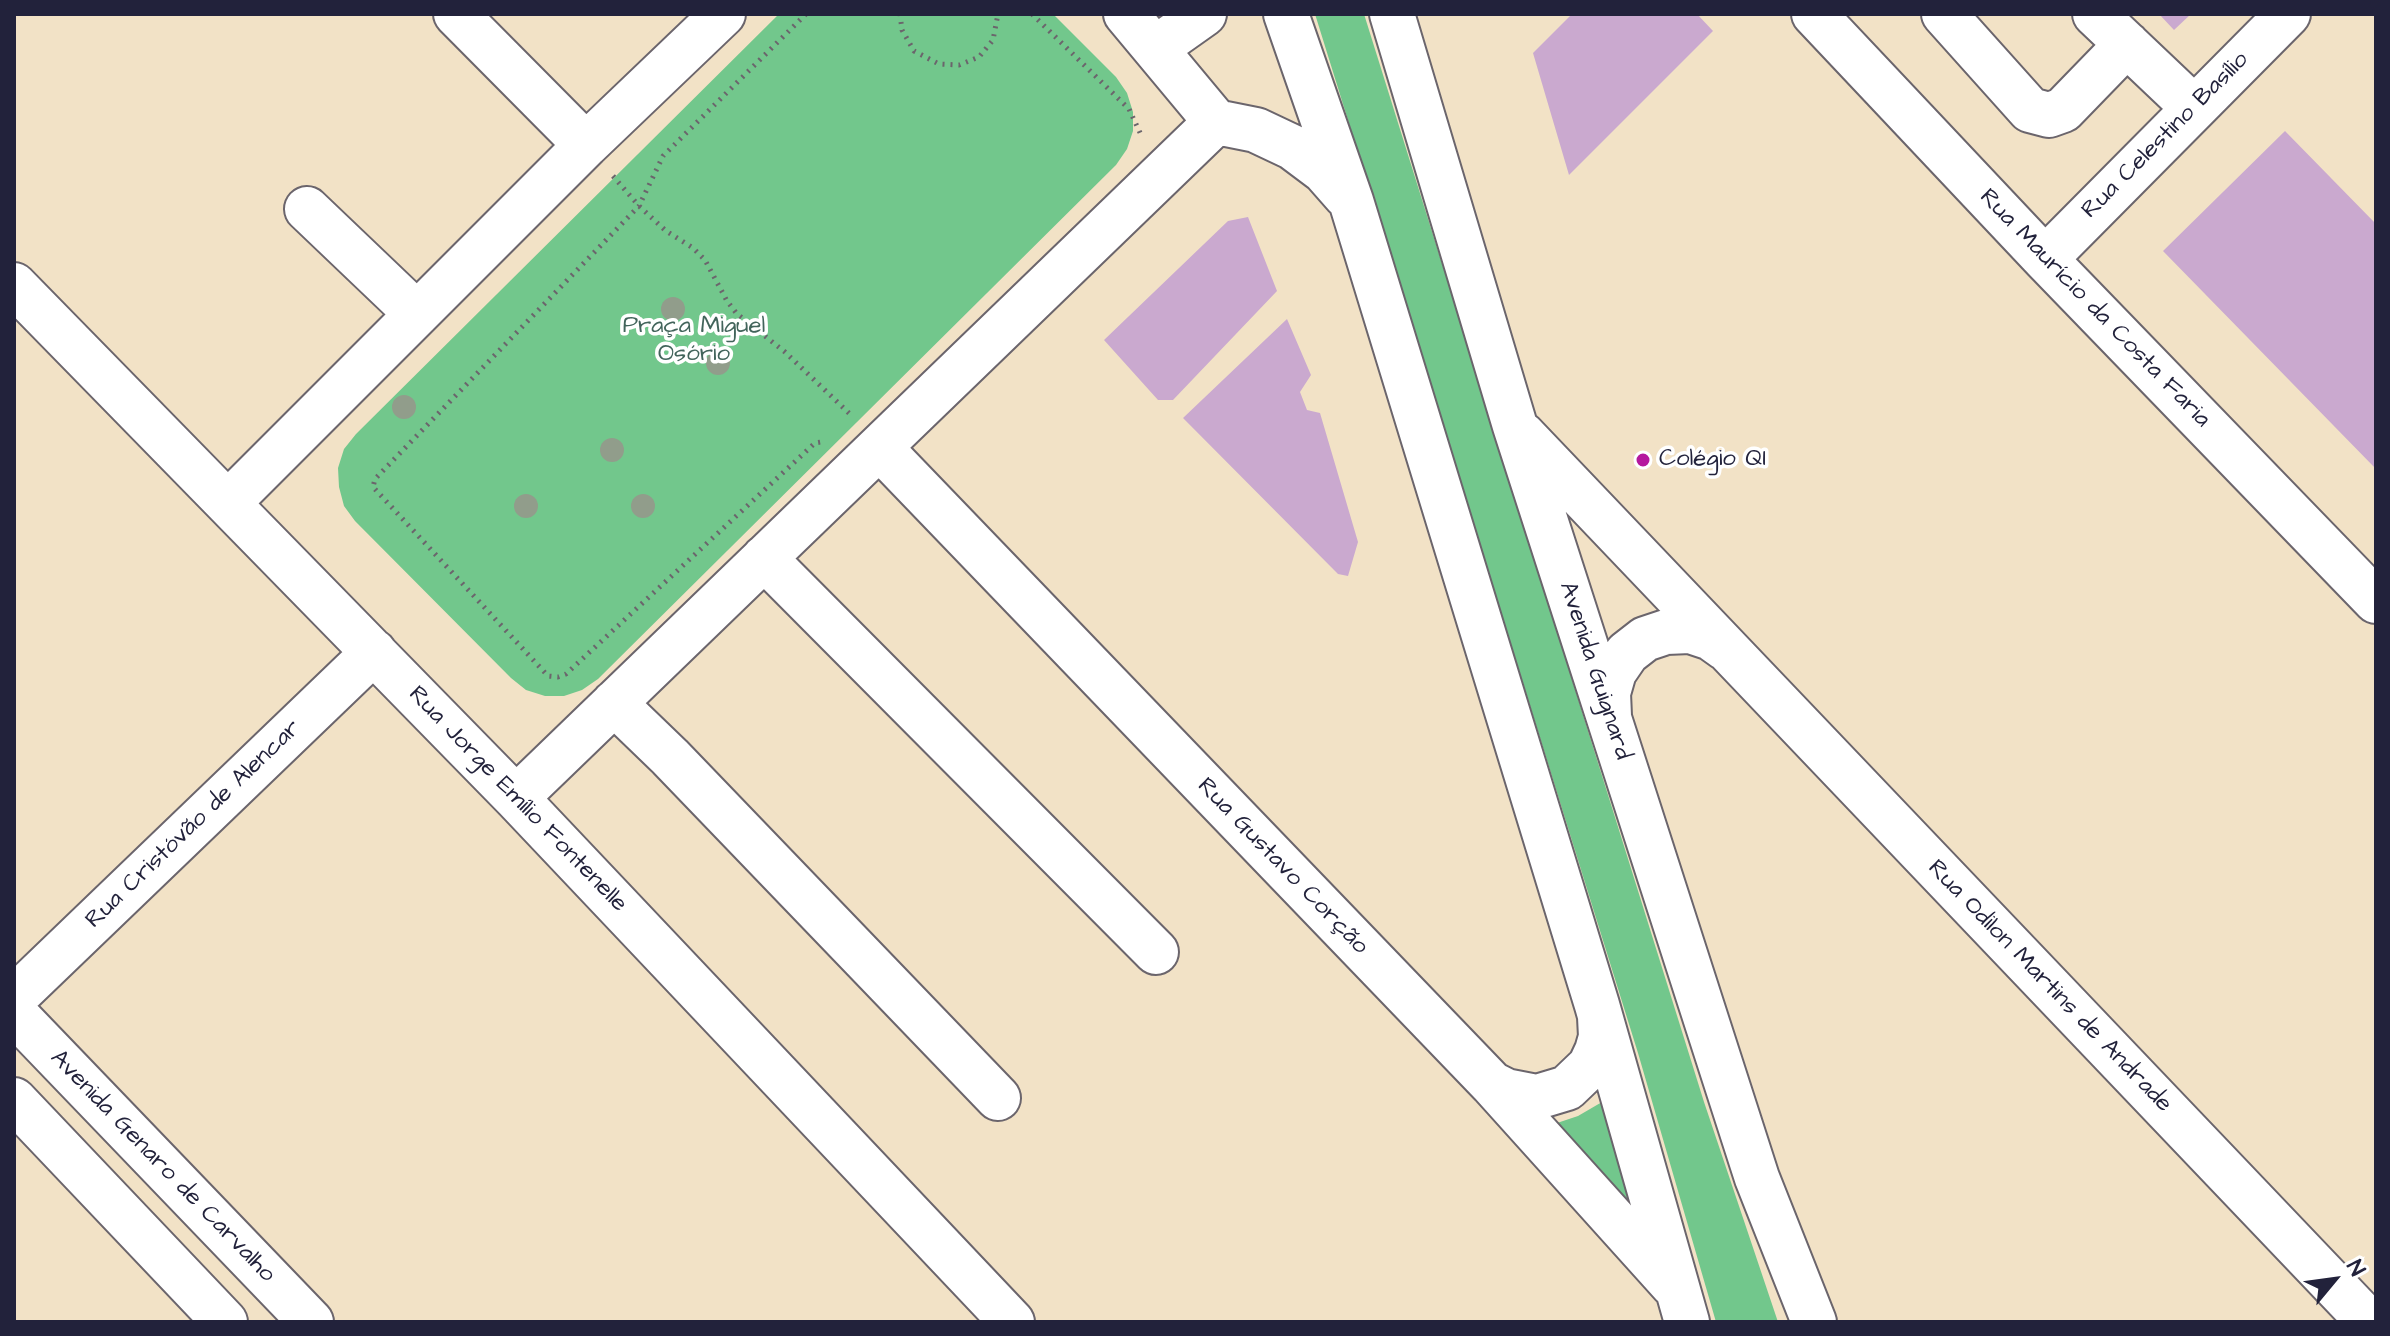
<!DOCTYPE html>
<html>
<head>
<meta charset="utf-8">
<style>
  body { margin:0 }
  #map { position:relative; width:2390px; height:1336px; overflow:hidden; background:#f2e2c6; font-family:"Architects Daughter",sans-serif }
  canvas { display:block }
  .frame { position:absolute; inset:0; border:16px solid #22223b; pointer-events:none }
  .north { position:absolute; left:2294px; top:1240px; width:80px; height:80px; -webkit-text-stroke:6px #fff; paint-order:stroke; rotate:61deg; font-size:22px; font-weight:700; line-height:32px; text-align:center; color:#22223b }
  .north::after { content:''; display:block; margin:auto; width:28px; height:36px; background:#22223b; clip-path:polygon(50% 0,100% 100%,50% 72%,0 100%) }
</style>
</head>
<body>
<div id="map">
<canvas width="2390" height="1336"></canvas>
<div class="frame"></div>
<div class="north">N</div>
</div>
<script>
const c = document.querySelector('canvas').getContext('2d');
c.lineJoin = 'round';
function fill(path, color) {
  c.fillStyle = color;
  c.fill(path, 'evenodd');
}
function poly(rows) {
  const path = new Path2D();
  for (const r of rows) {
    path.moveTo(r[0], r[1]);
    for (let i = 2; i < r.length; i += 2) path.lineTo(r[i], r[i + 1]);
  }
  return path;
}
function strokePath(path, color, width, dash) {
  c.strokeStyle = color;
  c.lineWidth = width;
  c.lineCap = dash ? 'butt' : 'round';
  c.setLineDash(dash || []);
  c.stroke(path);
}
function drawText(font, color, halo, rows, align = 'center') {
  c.font = font + ' "Architects Daughter",sans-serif';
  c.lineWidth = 7;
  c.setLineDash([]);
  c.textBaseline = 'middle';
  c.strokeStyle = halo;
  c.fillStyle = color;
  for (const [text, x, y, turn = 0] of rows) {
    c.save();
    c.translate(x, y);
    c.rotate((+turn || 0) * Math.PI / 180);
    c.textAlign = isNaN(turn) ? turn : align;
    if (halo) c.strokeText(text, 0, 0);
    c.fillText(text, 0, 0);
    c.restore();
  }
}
fill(poly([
  [779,14,1053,14,1116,77,1127,93,1133,112,1133,131,1127,149,1116,165,598,679,582,690,564,696,545,696,526,690,511,678,355,521,344,506,339,487,338,468,344,449,356,434],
  [1315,14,1364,14,1704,1102,1778,1322,1716,1322,1638,1053],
  [1602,1102,1607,1102,1631,1193,1625,1203,1551,1125,1578,1116]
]), '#72c78c');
fill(poly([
  [1572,14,1697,14,1713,31,1569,175,1533,53],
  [2159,14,2191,14,2174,30],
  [2285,131,2376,224,2376,469,2163,251],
  [1248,217,1277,291,1173,400,1158,400,1104,340,1228,221],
  [1287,319,1311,375,1300,392,1307,410,1320,413,1358,542,1348,576,1338,574,1183,418]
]), '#caa9cf');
const minor = poly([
  [456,14,586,145],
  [1126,14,1216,122,1256,130,1292,147,1324,171,1346,196],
  [1286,14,1351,201,1597,1005,1687,1322],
  [1392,14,1515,426,1757,1178,1814,1322],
  [1814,14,2045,259,2376,601],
  [1944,14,2030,110,2049,115,2063,110,2127,44],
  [2095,14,2194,108],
  [1156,48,1204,14],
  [307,209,417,314],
  [2045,259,2288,14],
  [14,285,516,798,1012,1322],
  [1522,434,2369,1322],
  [880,448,1492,1084,1673,1285],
  [228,503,586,145,723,14],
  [764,558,1156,952],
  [614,703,670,757,998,1098],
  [1609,716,1608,693,1614,672,1627,653,1645,639,1666,632,1690,631,1711,638,1725,648],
  [516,798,1216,122],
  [14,998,374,652],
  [14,1013,311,1322],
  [1492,1084,1506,1091,1537,1097,1567,1088,1590,1066,1597,1051,1601,1037,1600,1017],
  [14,1100,225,1322]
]);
strokePath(minor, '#6b656c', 48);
strokePath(poly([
  [806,14,663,156,639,206,375,479,373,487,548,676,558,677,566,674,815,443,821,442],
  [900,14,902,30,914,51,939,64,959,65,979,57,993,40,998,14],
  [1032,14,1129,109,1142,137],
  [613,176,639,206,666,231,693,248,705,260,727,301,737,314,785,352,852,416]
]), '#6b656c', 5, [2, 6]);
strokePath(minor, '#fff', 44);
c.fillStyle = '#919d8b';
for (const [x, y] of [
  [673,309],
  [718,363],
  [404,407],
  [612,450],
  [526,506],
  [643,506]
]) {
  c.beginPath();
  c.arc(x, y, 12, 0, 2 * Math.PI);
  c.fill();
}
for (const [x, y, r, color] of [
  [1643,460,8,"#b5179e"]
]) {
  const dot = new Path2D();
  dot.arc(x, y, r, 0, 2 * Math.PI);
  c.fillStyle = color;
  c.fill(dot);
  strokePath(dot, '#fff', 3);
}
drawText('24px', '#22223b', '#fff', [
  ["Rua Celestino Basílio",2166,136,-45],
  ["Rua Maurício da Costa Faria",2094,309,46],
  ["Avenida Guignard",1594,671,72],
  ["Rua Jorge Emílio Fontenelle",517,800,46],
  ["Rua Cristóvão de Alencar",194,825,-44],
  ["Rua Gustavo Corção",1282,867,46],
  ["Rua Odilon Martins de Andrade",2049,987,46],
  ["Avenida Genaro de Carvalho",162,1167,46]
]);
drawText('24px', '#42645b', '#fff', [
  ["Praça Miguel",694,327],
  ["Osório",694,355]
]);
drawText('24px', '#22223b', '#fff', [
  ["Colégio QI",1659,460]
], 'left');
</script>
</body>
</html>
